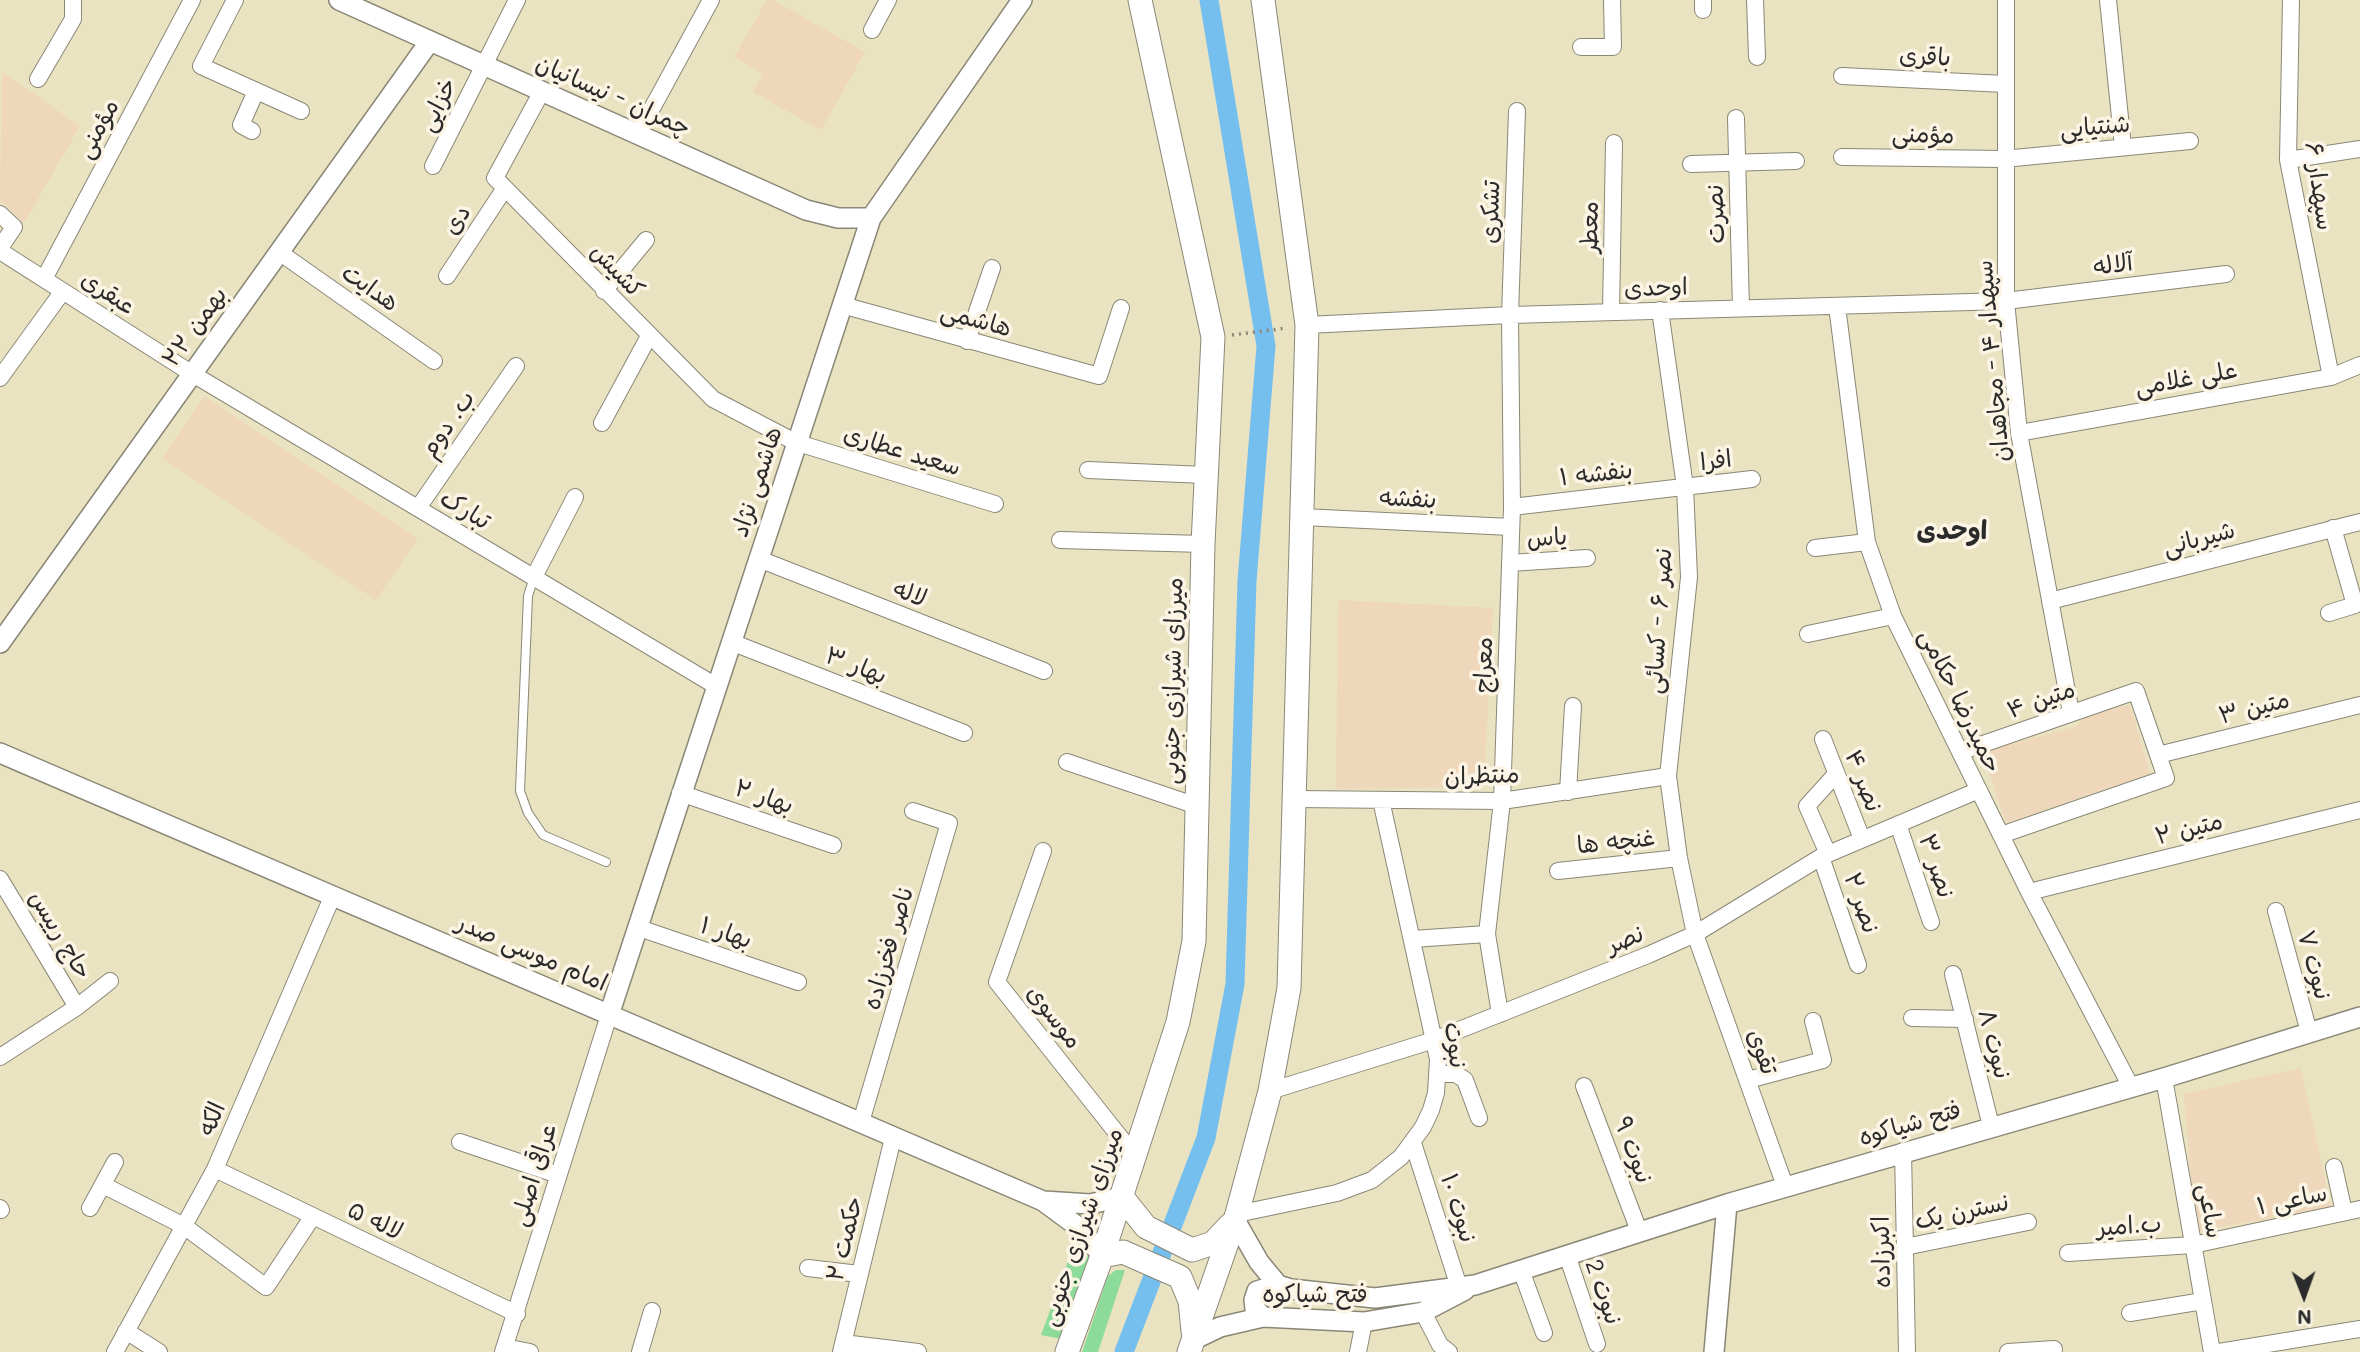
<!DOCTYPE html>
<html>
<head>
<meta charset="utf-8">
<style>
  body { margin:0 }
  #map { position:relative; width:2360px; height:1352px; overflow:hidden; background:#eae3c2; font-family:Mali,sans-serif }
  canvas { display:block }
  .north { position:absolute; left:2269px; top:1261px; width:70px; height:70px; -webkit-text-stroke:5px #fcf5e5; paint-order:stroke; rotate:179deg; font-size:19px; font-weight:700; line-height:28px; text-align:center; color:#2b2b2b }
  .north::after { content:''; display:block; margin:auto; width:24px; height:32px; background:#2b2b2b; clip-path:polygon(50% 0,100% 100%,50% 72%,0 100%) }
</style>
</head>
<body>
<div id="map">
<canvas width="2360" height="1352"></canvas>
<div class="north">N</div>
</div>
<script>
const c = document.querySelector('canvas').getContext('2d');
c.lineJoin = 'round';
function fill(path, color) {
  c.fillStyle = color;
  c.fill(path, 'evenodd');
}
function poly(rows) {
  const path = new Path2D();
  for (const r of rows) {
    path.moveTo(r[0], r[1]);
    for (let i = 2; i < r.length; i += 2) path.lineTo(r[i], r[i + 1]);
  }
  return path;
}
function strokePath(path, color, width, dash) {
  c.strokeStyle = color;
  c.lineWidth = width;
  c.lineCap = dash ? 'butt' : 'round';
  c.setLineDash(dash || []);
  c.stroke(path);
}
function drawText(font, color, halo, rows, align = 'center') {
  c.font = font + ' Mali,"Playpen Sans Arabic",sans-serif';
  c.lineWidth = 7;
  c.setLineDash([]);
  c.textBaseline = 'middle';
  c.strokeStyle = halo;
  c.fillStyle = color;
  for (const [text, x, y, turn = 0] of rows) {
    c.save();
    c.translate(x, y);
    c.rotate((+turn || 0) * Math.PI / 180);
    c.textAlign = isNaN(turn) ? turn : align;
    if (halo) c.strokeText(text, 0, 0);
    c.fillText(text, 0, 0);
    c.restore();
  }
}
fill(poly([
  [767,0,773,0,865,52,821,130,753,92,763,74,734,57],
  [2,72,80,126,24,223,0,200],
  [204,396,418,538,376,600,162,458],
  [1338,600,1493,608,1484,787,1336,789],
  [2130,705,2150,774,2006,823,1982,752,2075,727,2088,714],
  [2301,1068,2331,1207,2195,1232,2184,1094]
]), '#eed7bb');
fill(poly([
  [1072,1251,1089,1257,1062,1339,1041,1335],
  [1116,1270,1125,1270,1098,1352,1082,1352,1108,1276]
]), '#8cdb9a');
strokePath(poly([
  [1124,1352,1206,1138,1235,984,1247,581,1266,346,1209,0]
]), '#75bfee', 19);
const service = poly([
  [534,577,528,596,520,791,528,813,543,835,606,862]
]);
const minor = poly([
  [235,0,201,66,301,111],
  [1703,0,1703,10],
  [1755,0,1757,57],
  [2006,0,2006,301,2019,433,2071,713],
  [2108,0,2123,147],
  [2291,0,2288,160,2331,377],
  [872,30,888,0],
  [1581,47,1613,47,1612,0],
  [1842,76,2005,84],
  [38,79,73,19,73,0],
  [542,91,495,178,713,399,795,442,995,504],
  [1736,118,1741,308],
  [252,131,241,125,256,91],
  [638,134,711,0],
  [1842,157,2004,159,2190,141],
  [2288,160,2360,149],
  [1691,164,1796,161],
  [433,166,517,0],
  [0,214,14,227,0,248],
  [0,251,191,373,716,686],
  [279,252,434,361],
  [447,276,505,188],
  [44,279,192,0],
  [604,291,646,240],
  [842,305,1099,376,1121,308],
  [1837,306,1867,542,1893,616,2029,892,2131,1087],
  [1660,310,1685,487,1689,577,1668,776,1679,858,1695,934,1785,1186],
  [1611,312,1614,143],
  [1307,325,1510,315,2006,301,2226,274],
  [967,341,992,268],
  [0,378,63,291],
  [602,423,649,336],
  [2019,433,2331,377,2360,365],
  [1088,470,1205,475],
  [1512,507,1752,479],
  [418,508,516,366],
  [1302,517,1511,527],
  [1060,540,1203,544],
  [1815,548,1867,542],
  [759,559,1044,671],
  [1510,563,1587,558],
  [534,577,575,497],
  [2050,601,2360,522],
  [2329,613,2355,605,2333,528],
  [1808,634,1893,616],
  [731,642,964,733],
  [1823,739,1862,839],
  [1960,752,2136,691,2166,778,2001,835],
  [2158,755,2360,705],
  [1067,762,1197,806],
  [1568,792,1573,706],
  [680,793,833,845],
  [1296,799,1502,801,1668,776],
  [1898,824,1931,922],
  [1043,851,997,982,1135,1156],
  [1828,854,1807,806,1836,774],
  [1821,857,1858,965],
  [1558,871,1679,858],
  [0,879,77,1007,0,1057],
  [2029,892,2360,810],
  [2276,911,2309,1032],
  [639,928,798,982],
  [1412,939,1487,934],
  [1953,974,1991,1126],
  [77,1007,110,981],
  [1500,1014,1487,934,1502,801,1512,507,1510,315,1517,111],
  [1912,1018,1965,1019],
  [1438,1074,1456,1074,1465,1080,1479,1118],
  [2164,1078,2212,1352],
  [1748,1080,1823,1060,1813,1021],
  [1584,1086,1639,1231],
  [1270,1091,1434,1040,1648,955,1695,934,1821,857,1979,790],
  [861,1122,949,823,913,811],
  [460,1142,558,1175],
  [1413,1143,1459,1287],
  [1903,1151,1907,1352],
  [2334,1167,2344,1212],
  [215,1169,517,1314],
  [103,1185,184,1226,266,1287,313,1216],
  [0,1208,1,1210],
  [90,1208,115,1162],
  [1237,1214,1337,1193,1372,1180,1401,1157,1423,1127,1431,1110,1436,1093,1438,1059,1381,800],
  [1905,1247,2028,1222],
  [2068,1253,2193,1245,2360,1209],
  [1567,1255,1597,1344],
  [808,1268,859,1274],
  [1521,1270,1544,1333],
  [1423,1312,1440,1345,1449,1352],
  [2130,1313,2203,1301],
  [126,1331,159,1352],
  [843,1343,918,1352],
  [505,1347,530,1352],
  [115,1352,215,1169,333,895],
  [503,1352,610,1012],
  [640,1352,652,1311],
  [841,1352,893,1138],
  [1358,1352,1364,1322],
  [2008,1352,2054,1349],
  [2219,1352,2360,1329]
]);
const tertiary = poly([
  [339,0,806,210,838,218,871,218],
  [0,643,430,41],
  [0,753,1043,1201,1081,1229,1102,1256],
  [610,1012,871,218,1022,0],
  [1044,1201,1090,1204,1122,1197],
  [1235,1220,1259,1262,1278,1285,1291,1289,1375,1298,1475,1285,1727,1204,2164,1078,2360,1017],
  [1263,1317,1255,1309,1254,1300,1257,1291,1278,1285],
  [1193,1340,1220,1327,1263,1317,1364,1322,1423,1312,1465,1290],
  [1714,1352,1727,1204]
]);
const secondary = poly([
  [1122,1197,1146,1227,1192,1250,1213,1243,1230,1225],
  [1102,1256,1123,1252,1180,1277,1190,1301,1193,1331],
  [1067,1352,1102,1256,1178,1022,1194,941,1203,544,1213,337,1140,0],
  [1189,1352,1237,1214,1270,1091,1289,988,1307,325,1263,0]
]);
strokePath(service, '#8a8776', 10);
strokePath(minor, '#8a8776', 18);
strokePath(tertiary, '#8a8776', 22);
strokePath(secondary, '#8a8776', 25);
strokePath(poly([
  [1232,335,1287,328]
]), '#8a8776', 3.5, [2, 5]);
strokePath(service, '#fff', 8);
strokePath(minor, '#fff', 16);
strokePath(tertiary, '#fff', 19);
strokePath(secondary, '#fff', 23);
drawText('24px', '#2b2b2b', '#fcf5e5', [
  ["باقری",1925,57,3],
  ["چمران - نیسانیان",613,96,24],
  ["خزایی",438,105,-64],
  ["شنتیایی",2095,127,-5],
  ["مؤمنی",98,129,-62],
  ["مؤمنی",1923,135,1],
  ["سپهدار ۶",2319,186,82],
  ["تشکری",1491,212,-88],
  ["نصرت",1716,214,-91],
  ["دی",457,220,-57],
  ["معطر",1590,227,-89],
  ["آلاله",2113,265,-7],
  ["کشیش",617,271,46],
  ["هدایت",370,288,35],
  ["اوحدی",1656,288,-2],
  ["عبقری",108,293,33],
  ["هاشمی",976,320,15],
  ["۲۲ بهمن",195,327,-54],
  ["سپهدار ۴ - مجاهدان",1993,361,-95],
  ["علی غلامی",2186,379,-10],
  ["ب. دوم",448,424,-55],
  ["سعید عطاری",902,451,17],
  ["افرا",1716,461,-7],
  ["بنفشه ۱",1596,474,-6],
  ["هاشمی نژاد",757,482,-72],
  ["بنفشه",1408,499,3],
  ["تبارک",465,510,31],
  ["یاس",1547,538,-4],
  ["شیربانی",2199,539,-15],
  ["لاله",910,594,21],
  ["نصر ۶ - کسائی",1659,621,-86],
  ["معراج",1484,665,-88],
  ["بهار ۳",856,666,21],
  ["میرزای شیرازی جنوبی",1173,681,-89],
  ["متین ۴",2041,700,-19],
  ["حمیدرضا حکامی",1960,701,64],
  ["متین ۳",2254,708,-14],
  ["منتظران",1482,776,-2],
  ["نصر ۴",1863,781,69],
  ["بهار ۲",764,797,19],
  ["متین ۲",2189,829,-14],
  ["غنچه ها",1616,842,-6],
  ["نصر ۳",1936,866,72],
  ["نصر ۲",1861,903,71],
  ["بهار ۱",726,933,19],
  ["حاج رییس",60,935,59],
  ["نصر",1625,940,-22],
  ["ناصر فخرزاده",889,948,-74],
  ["امام موسی صدر",532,953,23],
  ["نبوت ۷",2314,965,75],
  ["موسوی",1054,1017,52],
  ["نبوت ۸",1994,1044,76],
  ["نبوت",1455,1045,83],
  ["تقوی",1762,1052,70],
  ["الکه",212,1119,-67],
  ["فتح شیاکوه",1910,1124,-16],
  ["نبوت ۹",1633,1150,70],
  ["عراقی اصلی",534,1175,-73],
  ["ساعی ۱",2292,1200,-12],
  ["نبوت ۱۰",1458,1208,73],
  ["ساعی",2210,1211,80],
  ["نسترن یک",1962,1212,-12],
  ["لاله ۵",375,1221,26],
  ["ب.امیر",2129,1226,-4],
  ["میرزای شیرازی جنوبی",1082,1227,-71],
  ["حکمت ۲",845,1239,-76],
  ["اکبرزاده",1882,1252,-91],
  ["نبوت 2",1603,1292,71],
  ["فتح شیاکوه",1315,1295]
]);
drawText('bold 26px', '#2b2b2b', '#fcf5e5', [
  ["اوحدی",1952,531]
]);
</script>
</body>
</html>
